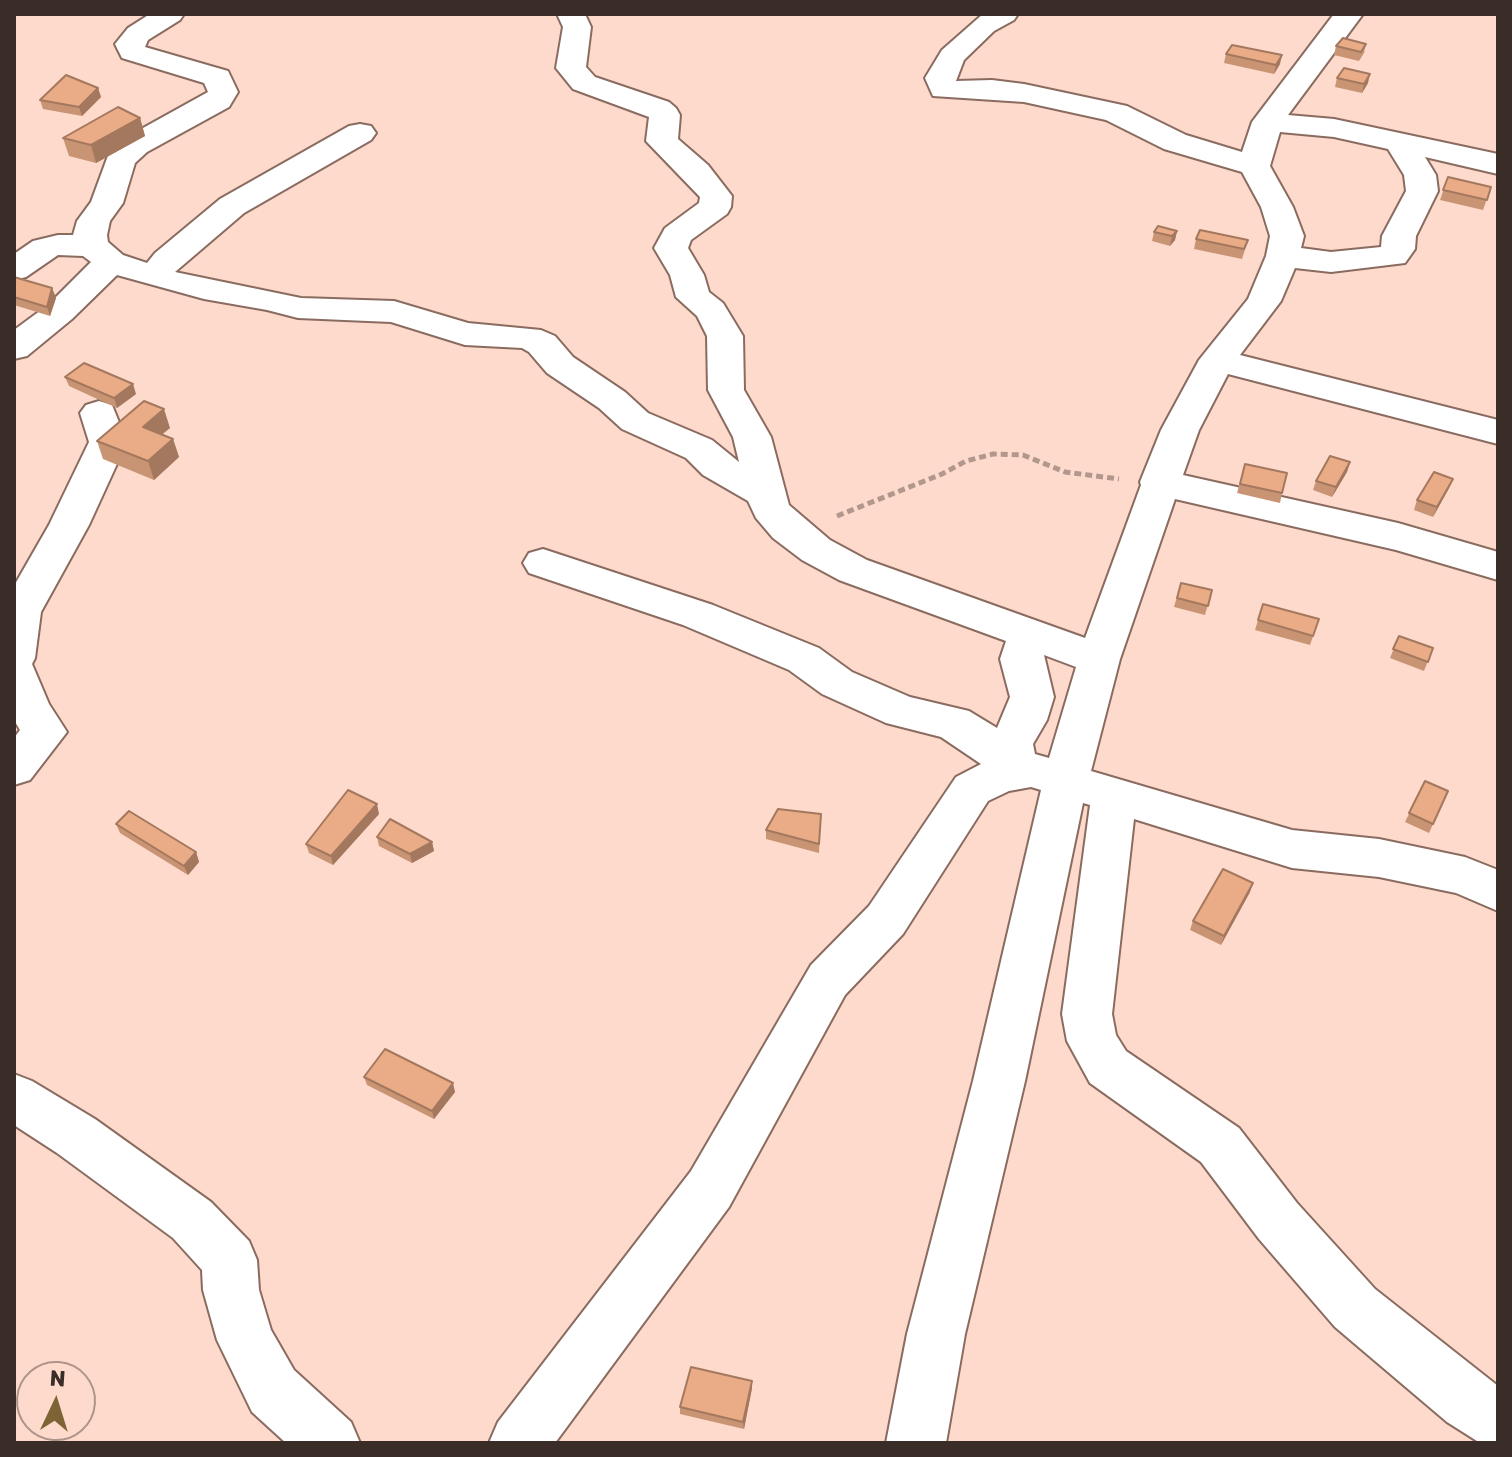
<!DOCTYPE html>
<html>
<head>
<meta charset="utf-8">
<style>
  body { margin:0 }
  #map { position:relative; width:1512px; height:1457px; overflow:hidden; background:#fddacc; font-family:Rubik,sans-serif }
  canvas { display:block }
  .frame { position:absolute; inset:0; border:16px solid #3a2c27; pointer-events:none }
  .north { position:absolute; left:16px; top:1361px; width:80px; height:80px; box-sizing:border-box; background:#fddacc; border:2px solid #af948a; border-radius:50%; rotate:4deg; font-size:22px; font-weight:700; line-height:32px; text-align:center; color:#3a2c27 }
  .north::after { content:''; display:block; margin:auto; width:28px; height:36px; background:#7c6435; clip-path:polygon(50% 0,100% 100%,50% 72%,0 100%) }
</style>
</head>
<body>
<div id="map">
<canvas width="1512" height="1457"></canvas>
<div class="frame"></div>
<div class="north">N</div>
</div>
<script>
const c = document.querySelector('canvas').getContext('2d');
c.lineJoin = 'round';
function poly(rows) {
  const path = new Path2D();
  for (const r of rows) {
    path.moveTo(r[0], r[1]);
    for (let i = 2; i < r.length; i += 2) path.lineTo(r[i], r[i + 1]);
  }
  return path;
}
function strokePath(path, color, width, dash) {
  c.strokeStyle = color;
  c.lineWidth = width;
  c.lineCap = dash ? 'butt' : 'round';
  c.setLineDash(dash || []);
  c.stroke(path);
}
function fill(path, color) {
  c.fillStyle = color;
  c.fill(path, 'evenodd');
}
const minor = poly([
  [150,14,184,14,180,20,148,40,145,47,228,71,238,92,229,107,147,152,135,163,123,203,110,221,107,235,108,242,123,255,147,263,155,253,220,199,349,126,360,124,371,126,376,133,371,140,244,213,175,272,301,298,394,301,468,323,541,330,555,336,573,357,625,392,648,413,712,440,739,462,733,437,708,390,707,336,697,316,676,297,670,275,654,248,665,228,699,203,700,197,646,141,649,117,573,89,556,68,563,27,557,14,585,14,591,27,586,67,595,77,669,102,676,108,680,115,678,139,708,165,732,196,731,207,727,214,691,240,688,248,704,275,709,292,723,303,743,336,744,390,771,437,789,505,830,540,867,560,1085,638,1141,485,1140,482,1161,430,1199,360,1248,299,1266,256,1270,236,1261,207,1242,172,1164,149,1106,120,1024,102,933,96,925,78,942,50,983,14,1018,14,1014,20,994,31,964,60,956,81,992,80,1024,84,1127,106,1186,135,1242,152,1252,122,1334,14,1363,14,1288,115,1334,119,1498,154,1498,174,1425,157,1436,175,1438,191,1416,236,1415,249,1405,263,1331,272,1295,268,1281,301,1240,355,1498,420,1498,444,1228,374,1199,430,1183,475,1398,523,1498,552,1498,580,1396,550,1175,499,1120,659,1091,771,1292,830,1379,839,1465,857,1498,870,1498,911,1456,893,1379,877,1292,868,1134,819,1112,1014,1116,1035,1126,1051,1239,1128,1297,1203,1375,1289,1498,1386,1498,1443,1477,1441,1447,1422,1335,1327,1259,1239,1201,1162,1090,1083,1067,1041,1062,1014,1090,805,1083,803,1025,1081,965,1334,946,1443,886,1443,907,1334,973,1081,1041,790,1031,787,1009,791,988,801,903,934,845,995,729,1207,555,1443,489,1443,498,1422,691,1171,811,965,869,906,956,777,981,764,941,737,886,723,822,694,789,670,683,625,529,573,523,563,529,553,543,549,713,605,819,648,852,672,910,697,969,711,997,728,1010,697,1000,659,1006,641,839,580,802,560,773,538,756,518,748,501,703,475,686,458,622,429,599,408,547,373,529,352,522,348,465,345,391,322,298,318,267,310,204,299,117,275,72,319,27,356,14,359,14,330,48,305,91,262,83,256,58,255,26,277,14,280,14,254,33,241,58,235,73,235,77,221,91,202,109,153,125,138,208,92,204,83,122,58,115,44,128,28,150,14],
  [1280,132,1334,137,1388,149,1404,175,1406,191,1382,236,1381,247,1331,252,1301,248,1304,236,1293,207,1270,166,1280,132],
  [1044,655,1076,667,1049,758,1035,754,1033,744,1047,720,1054,697,1044,655],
  [99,401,112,405,127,442,89,525,41,612,35,658,32,664,49,704,67,732,30,780,14,785,14,738,20,730,14,720,14,586,49,525,89,442,80,413,86,405,99,401],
  [14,1074,32,1081,95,1119,211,1202,249,1241,257,1260,259,1290,271,1330,294,1370,351,1422,360,1443,286,1443,252,1412,217,1340,203,1290,202,1270,173,1238,57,1153,14,1125,14,1074]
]);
strokePath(minor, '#8a6b5f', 4);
strokePath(poly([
  [837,516,942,474,966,461,993,454,1023,455,1065,472,1119,479]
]), '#b2978c', 5, [7, 4]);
fill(minor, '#fff');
fill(poly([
  [1366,44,1364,53,1359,61,1334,55,1336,46],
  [1226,54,1280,64,1274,74,1224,63],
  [1337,78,1368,83,1362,93,1335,87],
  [98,88,101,97,82,116,43,109,40,100],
  [140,118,145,136,96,163,69,156,63,138],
  [1448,177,1491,187,1483,210,1440,200],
  [1177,231,1175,240,1170,246,1152,241,1154,232],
  [1196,239,1248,240,1242,259,1194,249],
  [14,277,52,288,56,298,50,316,14,305],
  [65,377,136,394,117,408,69,386],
  [170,428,162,434,173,439,179,457,154,480,103,459,97,441],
  [1350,462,1347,472,1332,497,1313,490,1316,481],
  [1245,464,1282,493,1280,503,1237,493],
  [1453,479,1449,488,1433,517,1414,510,1417,500],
  [1181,583,1212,590,1205,615,1174,607],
  [1263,604,1319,619,1310,645,1255,630],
  [1399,636,1433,648,1424,671,1390,658],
  [1425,781,1448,791,1429,833,1405,822],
  [379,814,333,865,309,853,306,844],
  [821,814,819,853,766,839,766,830],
  [116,824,196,852,199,862,188,875,120,833],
  [377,837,432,842,434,851,412,863,379,846],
  [1250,892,1221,945,1190,930,1193,921],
  [364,1077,455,1092,434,1119,367,1085],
  [752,1388,744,1429,680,1414,680,1407]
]), '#c99474');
fill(poly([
  [1282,55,1280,64,1274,74,1276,65],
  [1370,74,1368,83,1362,93,1364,84],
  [98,88,101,97,82,116,79,107],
  [140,118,145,136,96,163,91,145],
  [1177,231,1175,240,1170,246,1172,236],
  [52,288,56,298,50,316,47,307],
  [133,384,136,394,117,408,114,398],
  [164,409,170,428,149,445,143,427],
  [173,439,179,457,154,480,148,461],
  [1350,462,1347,472,1332,497,1336,487],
  [1453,479,1449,488,1433,517,1437,507],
  [377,804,379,814,333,865,331,856],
  [432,842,434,851,412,863,410,854],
  [196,852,199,862,188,875,184,866],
  [1253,883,1250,892,1221,945,1224,936],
  [453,1083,455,1092,434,1119,432,1111],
  [752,1381,752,1388,744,1429,743,1422]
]), '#a4785e');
const building = poly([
  [1343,38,1366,44,1361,52,1336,46,1343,38],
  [1232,45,1282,55,1276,65,1226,54,1232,45],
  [1344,68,1370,74,1364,84,1337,78,1344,68],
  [66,75,98,88,79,107,40,100,66,75],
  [118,107,140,118,91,145,63,138,118,107],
  [1448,177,1491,187,1487,200,1443,190,1448,177],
  [1158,226,1177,231,1172,236,1154,232,1158,226],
  [1200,230,1248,240,1244,249,1196,239,1200,230],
  [14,277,52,288,47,307,14,297,14,277],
  [84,363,133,384,114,398,65,377,84,363],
  [144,401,164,409,143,427,173,439,148,461,97,441,144,401],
  [1330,456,1350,462,1336,487,1316,481,1330,456],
  [1245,464,1287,473,1282,493,1240,484,1245,464],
  [1434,472,1453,479,1437,507,1417,500,1434,472],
  [1181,583,1212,590,1208,606,1177,598,1181,583],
  [1263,604,1319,619,1313,636,1258,620,1263,604],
  [1399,636,1433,648,1428,662,1393,649,1399,636],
  [1425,781,1448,791,1433,824,1409,813,1425,781],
  [348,790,377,804,331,856,306,844,348,790],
  [778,809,821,814,819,844,766,830,778,809],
  [129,811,196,852,184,866,116,824,129,811],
  [390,819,432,842,410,854,377,837,390,819],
  [1223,869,1253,883,1224,936,1193,921,1223,869],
  [385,1049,453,1083,432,1111,364,1077,385,1049],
  [691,1367,752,1381,743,1422,680,1407,691,1367]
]);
fill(building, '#eaac87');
strokePath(building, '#a4785e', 2);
</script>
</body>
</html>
